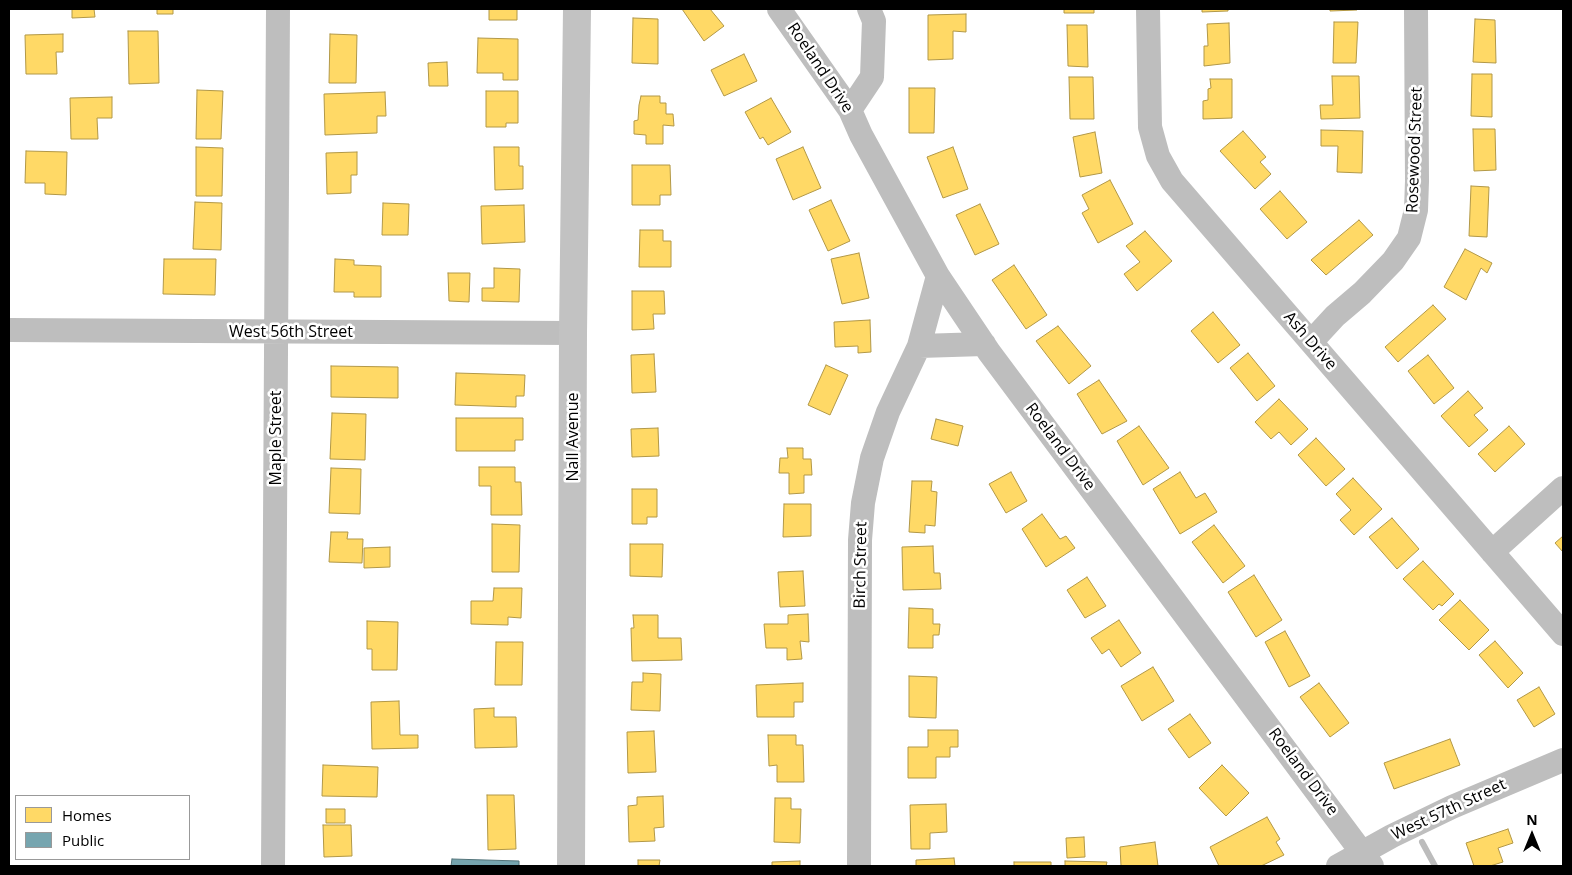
<!DOCTYPE html>
<html>
<head>
<meta charset="utf-8">
<style>
  body { margin:0 }
  #map { position:relative; width:1572px; height:875px; overflow:hidden; background:#fff; font-family:"Open Sans",sans-serif }
  canvas { display:block }
  .frame { position:absolute; inset:0; border:10px solid #000; pointer-events:none }
  .legend { position:absolute; left:15px; top:795px; width:175px; height:65px; box-sizing:border-box; background:#fff; border:1px solid #999; margin:0; padding:6px 9px; list-style:none; font-size:15px; color:#000 }
  .legend li { display:flex; align-items:center; gap:10px; height:25px }
  .legend b { width:25px; border:1px solid #999 }
  .north { position:absolute; left:1507px; top:810px; width:50px; height:50px; -webkit-text-stroke:4px #fff; paint-order:stroke; rotate:0deg; font-size:14px; font-weight:700; line-height:20px; text-align:center; color:#000 }
  .north::after { content:''; display:block; margin:auto; width:18px; height:22px; background:#000; clip-path:polygon(50% 0,100% 100%,50% 72%,0 100%) }
</style>
</head>
<body>
<div id="map">
<canvas width="1572" height="875"></canvas>
<div class="frame"></div>
<ul class="legend">
<li><b style="height:14px;background:#ffd966"></b>Homes</li>
<li><b style="height:14px;background:#76a5af"></b>Public</li>
</ul>
<div class="north">N</div>
</div>
<script>
const c = document.querySelector('canvas').getContext('2d');
c.lineJoin = 'round';
function fill(path, color) {
  c.fillStyle = color;
  c.fill(path, 'evenodd');
}
function poly(rows) {
  const path = new Path2D();
  for (const r of rows) {
    path.moveTo(r[0], r[1]);
    for (let i = 2; i < r.length; i += 2) path.lineTo(r[i], r[i + 1]);
  }
  return path;
}
function strokePath(path, color, width, dash) {
  c.strokeStyle = color;
  c.lineWidth = width;
  c.lineCap = dash ? 'butt' : 'round';
  c.setLineDash(dash || []);
  c.stroke(path);
}
function drawText(font, color, halo, rows, align = 'center') {
  c.font = font + ' "Open Sans",sans-serif';
  c.lineWidth = 5;
  c.setLineDash([]);
  c.textBaseline = 'middle';
  c.strokeStyle = halo;
  c.fillStyle = color;
  for (const [text, x, y, turn = 0] of rows) {
    c.save();
    c.translate(x, y);
    c.rotate((+turn || 0) * Math.PI / 180);
    c.textAlign = isNaN(turn) ? turn : align;
    if (halo) c.strokeText(text, 0, 0);
    c.fillText(text, 0, 0);
    c.restore();
  }
}
const homes = poly([
  [72,9,94,9,95,17,72,18,72,9],
  [157,9,173,9,173,14,157,14,157,9],
  [489,9,517,9,517,20,489,20,489,9],
  [682,9,710,9,724,26,704,41,682,9],
  [1064,9,1094,9,1094,13,1064,13,1064,9],
  [1202,9,1228,9,1228,11,1202,12,1202,9],
  [1330,9,1357,9,1357,10,1330,11,1330,9],
  [966,14,966,32,953,31,953,59,928,60,928,15,966,14],
  [633,18,658,19,658,64,632,63,633,18],
  [1475,19,1495,20,1496,63,1473,62,1475,19],
  [1334,22,1358,22,1356,63,1333,63,1334,22],
  [1229,23,1230,63,1204,66,1204,46,1208,46,1207,24,1229,23],
  [1067,25,1087,25,1088,67,1068,66,1067,25],
  [128,31,158,31,159,83,129,84,128,31],
  [63,34,63,52,56,52,57,74,26,74,25,35,63,34],
  [330,34,357,35,356,83,329,83,330,34],
  [478,38,518,39,518,80,503,80,503,73,477,73,478,38],
  [744,54,757,81,724,96,711,70,744,54],
  [447,62,448,86,429,86,428,63,447,62],
  [1472,74,1492,74,1492,117,1471,116,1472,74],
  [1332,76,1359,76,1360,118,1321,119,1320,105,1333,105,1332,76],
  [1069,77,1093,77,1094,119,1070,119,1069,77],
  [1210,79,1232,79,1232,118,1203,119,1203,101,1208,100,1208,89,1211,88,1210,79],
  [909,88,935,88,934,133,909,133,909,88],
  [197,90,223,91,221,139,196,139,197,90],
  [486,91,518,91,518,123,506,123,506,127,486,127,486,91],
  [385,92,386,116,377,116,377,133,325,135,324,94,385,92],
  [641,96,660,96,660,103,666,103,666,114,673,114,674,126,663,125,663,144,646,144,646,135,634,134,634,121,638,120,639,105,641,96],
  [112,97,112,118,97,118,98,139,71,139,70,98,112,97],
  [771,98,791,132,768,145,763,137,760,139,745,112,771,98],
  [1473,129,1495,129,1496,170,1474,171,1473,129],
  [1321,130,1363,131,1362,173,1337,172,1338,146,1321,146,1321,130],
  [1243,131,1266,157,1260,162,1271,174,1255,189,1220,151,1243,131],
  [1095,132,1102,173,1080,177,1073,137,1095,132],
  [196,147,223,148,222,196,196,196,196,147],
  [494,147,519,147,519,166,523,166,523,189,495,190,494,147],
  [803,147,821,188,793,200,776,159,803,147],
  [953,147,968,189,943,198,927,157,953,147],
  [26,151,67,152,66,195,45,194,45,183,25,183,26,151],
  [357,152,357,175,351,175,351,193,327,194,326,153,357,152],
  [632,165,670,165,671,195,660,195,660,205,632,205,632,165],
  [1110,180,1133,224,1098,243,1082,213,1089,209,1082,195,1110,180],
  [1471,186,1489,187,1487,237,1469,236,1471,186],
  [1280,191,1307,222,1287,239,1260,209,1280,191],
  [831,200,850,241,828,251,809,210,831,200],
  [195,202,222,203,221,250,193,249,195,202],
  [383,203,409,204,408,235,382,235,383,203],
  [980,204,999,244,975,255,956,215,980,204],
  [524,205,525,242,482,244,481,206,524,205],
  [1359,220,1373,235,1326,275,1311,260,1359,220],
  [640,230,663,230,663,241,671,241,671,267,639,267,640,230],
  [1145,231,1172,261,1137,291,1124,274,1140,262,1126,246,1145,231],
  [1465,249,1492,263,1487,273,1481,268,1466,300,1444,287,1465,249],
  [859,253,869,298,842,304,831,259,859,253],
  [164,259,216,259,215,295,163,294,164,259],
  [335,259,354,260,354,265,381,266,381,297,354,297,354,292,334,292,335,259],
  [1014,265,1047,315,1026,329,992,280,1014,265],
  [494,268,520,269,519,302,482,301,482,288,494,288,494,268],
  [448,273,470,273,469,302,449,301,448,273],
  [632,291,664,291,665,314,653,314,654,329,632,330,632,291],
  [1433,305,1446,319,1398,362,1385,347,1433,305],
  [1213,312,1240,345,1218,363,1191,331,1213,312],
  [870,320,871,352,858,353,858,346,835,347,834,322,870,320],
  [1058,326,1091,366,1069,384,1036,341,1058,326],
  [1248,353,1275,386,1257,401,1230,368,1248,353],
  [654,354,656,392,632,393,631,355,654,354],
  [1428,355,1454,388,1434,404,1408,371,1428,355],
  [826,365,848,375,830,415,808,405,826,365],
  [331,366,398,367,398,398,331,397,331,366],
  [456,373,525,375,524,396,516,396,516,407,455,405,456,373],
  [1099,380,1127,421,1102,434,1077,394,1099,380],
  [1468,391,1483,408,1474,415,1488,430,1469,447,1441,416,1468,391],
  [1279,399,1308,429,1291,445,1279,432,1271,439,1255,422,1279,399],
  [332,413,366,414,365,460,330,459,332,413],
  [456,418,523,418,523,440,515,440,515,451,456,451,456,418],
  [936,419,963,426,958,446,931,439,936,419],
  [1139,426,1169,468,1143,485,1117,441,1139,426],
  [1509,426,1525,444,1495,472,1478,454,1509,426],
  [658,428,659,456,632,457,631,429,658,428],
  [1316,438,1345,469,1326,486,1298,455,1316,438],
  [787,448,803,448,803,459,811,459,812,475,804,475,804,493,789,494,789,473,779,473,780,458,788,458,787,448],
  [479,467,515,467,515,482,521,482,522,515,491,515,491,486,479,486,479,467],
  [331,468,361,469,360,514,329,513,331,468],
  [1011,472,1027,501,1006,513,989,484,1011,472],
  [1180,472,1196,498,1205,493,1217,512,1180,534,1153,489,1180,472],
  [1353,478,1382,509,1354,535,1340,520,1351,510,1336,494,1353,478],
  [912,481,932,481,931,491,937,492,935,526,925,525,925,533,909,532,912,481],
  [632,489,657,489,657,517,647,517,647,524,632,524,632,489],
  [784,504,811,504,811,536,783,537,784,504],
  [1042,514,1060,539,1066,536,1075,548,1046,567,1022,529,1042,514],
  [1392,518,1419,549,1397,569,1369,537,1392,518],
  [492,524,520,525,519,572,492,572,492,524],
  [1214,525,1245,566,1223,583,1192,542,1214,525],
  [331,532,348,532,347,539,363,539,362,563,329,562,331,532],
  [1563,536,1563,552,1555,543,1563,536],
  [630,544,663,544,662,577,630,576,630,544],
  [933,546,934,573,940,573,941,589,903,590,902,547,933,546],
  [390,547,390,567,364,568,364,548,390,547],
  [1423,561,1454,594,1442,606,1439,604,1433,610,1403,579,1423,561],
  [803,571,805,606,780,607,778,572,803,571],
  [1254,575,1282,620,1256,637,1228,592,1254,575],
  [1087,577,1106,606,1085,618,1067,590,1087,577],
  [494,588,522,588,521,618,508,617,508,625,471,624,471,601,493,601,494,588],
  [1460,600,1489,630,1469,650,1439,620,1460,600],
  [909,608,933,609,933,624,940,624,939,635,933,635,933,648,908,648,909,608],
  [808,614,809,642,800,641,802,659,787,660,787,648,766,648,764,624,788,624,788,615,808,614],
  [633,615,658,615,658,638,681,638,682,660,632,661,631,628,634,628,633,615],
  [1119,620,1141,653,1121,667,1109,649,1102,654,1091,638,1119,620],
  [367,621,398,622,397,670,372,670,372,649,367,649,367,621],
  [1285,631,1310,676,1289,687,1265,642,1285,631],
  [1495,641,1523,673,1508,688,1479,655,1495,641],
  [496,642,523,642,522,685,495,685,496,642],
  [1153,667,1174,701,1142,721,1121,686,1153,667],
  [643,673,661,674,660,711,631,710,632,682,643,682,643,673],
  [909,676,937,677,936,718,909,717,909,676],
  [803,683,803,702,794,702,794,717,757,717,756,685,803,683],
  [1319,683,1349,723,1330,737,1300,697,1319,683],
  [1539,687,1555,714,1534,727,1517,700,1539,687],
  [399,701,400,735,418,735,418,748,372,749,371,702,399,701],
  [494,708,494,717,516,717,517,747,475,748,474,709,494,708],
  [1190,714,1211,743,1189,758,1168,729,1190,714],
  [928,730,958,730,958,747,950,747,950,757,936,757,936,778,908,778,908,747,928,747,928,730],
  [654,731,656,772,628,773,627,732,654,731],
  [768,735,796,735,796,745,803,745,804,782,777,782,777,765,769,766,768,735],
  [1450,739,1460,765,1394,789,1384,763,1450,739],
  [323,765,378,767,377,797,322,796,323,765],
  [1222,765,1249,793,1226,816,1199,788,1222,765],
  [487,795,514,795,516,849,488,850,487,795],
  [663,796,664,827,654,828,655,841,629,842,628,806,637,805,637,797,663,796],
  [775,798,791,798,791,809,801,809,800,843,774,842,775,798],
  [946,804,947,832,930,833,930,849,911,849,910,805,946,804],
  [326,809,345,809,345,823,326,823,326,809],
  [1267,817,1280,839,1276,842,1284,855,1261,866,1219,866,1210,847,1267,817],
  [323,825,351,825,352,856,324,857,323,825],
  [1508,829,1513,843,1498,848,1503,862,1490,866,1474,866,1466,843,1508,829],
  [1084,837,1085,857,1067,858,1066,838,1084,837],
  [1155,842,1158,866,1121,866,1120,847,1155,842],
  [954,858,955,866,916,866,916,860,954,858],
  [638,860,660,860,659,866,638,866,638,860],
  [800,861,800,866,772,866,772,862,800,861],
  [1065,861,1107,862,1106,866,1065,866,1065,861],
  [1014,862,1051,862,1051,866,1014,866,1014,862]
]);
fill(homes, '#ffd966');
strokePath(homes, '#b29847', 1);
const public = poly([
  [452,859,519,861,519,866,451,866,452,859]
]);
fill(public, '#76a5af');
strokePath(public, '#53747a', 1);
strokePath(poly([
  [1422,842,1435,866]
]), '#bcbcbc', 6);
strokePath(poly([
  [779,9,850,110,861,135,938,276,989,352,1372,866],
  [1148,9,1150,127,1158,156,1172,181,1563,634],
  [850,110,872,77,874,21,869,9],
  [9,330,573,333],
  [1311,342,1335,316,1362,293,1393,261,1409,238,1416,210,1417,181,1416,9],
  [919,346,984,344],
  [1492,552,1563,488],
  [273,866,278,9],
  [859,866,860,540,863,503,872,458,888,412,919,346,938,276],
  [1338,866,1392,836,1452,807,1563,760]
]), '#bebebe', 24);
strokePath(poly([
  [571,866,573,333,577,9]
]), '#c2c2c2', 28);
drawText('16px', '#000', '#fff', [
  ["Roeland Drive",820,68,56],
  ["Rosewood Street",1415,150,-88],
  ["West 56th Street",291,332],
  ["Ash Drive",1310,341,49],
  ["Nall Avenue",573,437,-90],
  ["Maple Street",276,438,-90],
  ["Roeland Drive",1060,447,53],
  ["Birch Street",861,565,-89],
  ["Roeland Drive",1303,772,53],
  ["West 57th Street",1449,810,-25]
]);
</script>
</body>
</html>
